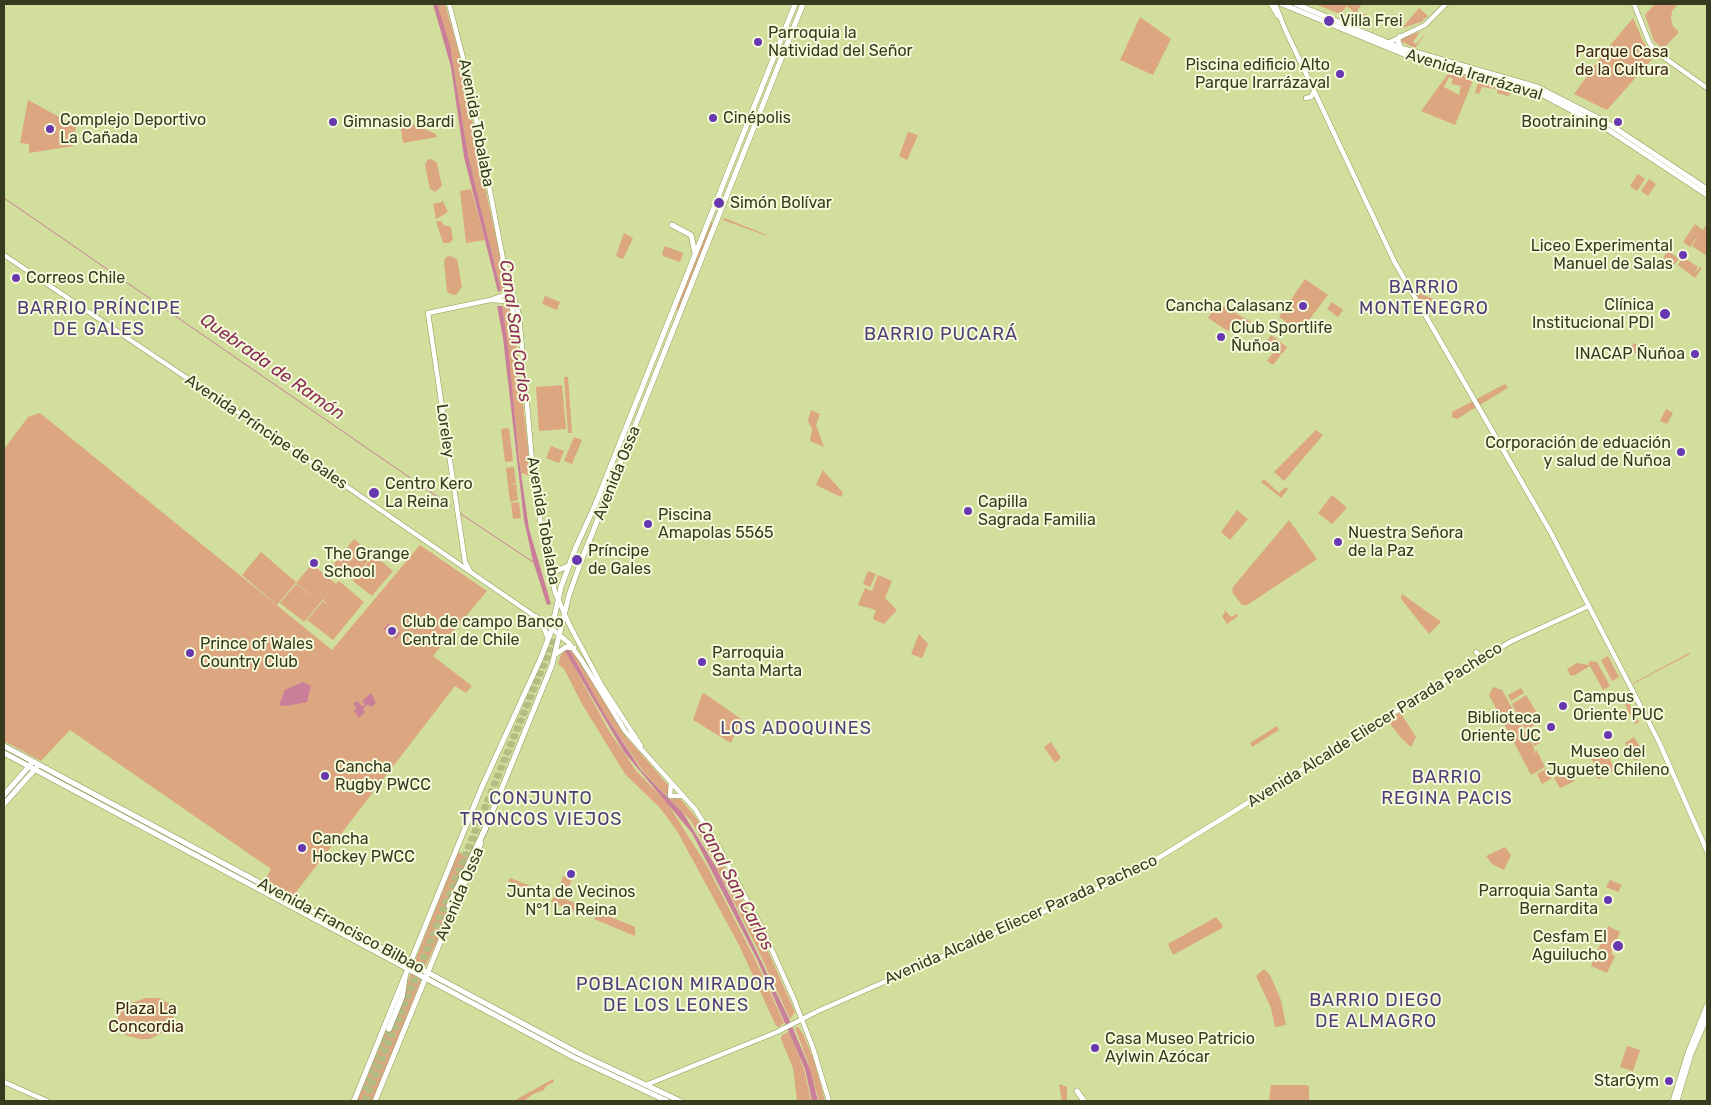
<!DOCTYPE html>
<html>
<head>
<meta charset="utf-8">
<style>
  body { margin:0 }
  #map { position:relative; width:1711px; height:1105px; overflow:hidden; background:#d2de9b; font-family:Rubik,sans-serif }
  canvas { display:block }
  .frame { position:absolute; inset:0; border:5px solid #363a1f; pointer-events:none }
</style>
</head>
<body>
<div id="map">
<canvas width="1711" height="1105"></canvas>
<div class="frame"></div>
</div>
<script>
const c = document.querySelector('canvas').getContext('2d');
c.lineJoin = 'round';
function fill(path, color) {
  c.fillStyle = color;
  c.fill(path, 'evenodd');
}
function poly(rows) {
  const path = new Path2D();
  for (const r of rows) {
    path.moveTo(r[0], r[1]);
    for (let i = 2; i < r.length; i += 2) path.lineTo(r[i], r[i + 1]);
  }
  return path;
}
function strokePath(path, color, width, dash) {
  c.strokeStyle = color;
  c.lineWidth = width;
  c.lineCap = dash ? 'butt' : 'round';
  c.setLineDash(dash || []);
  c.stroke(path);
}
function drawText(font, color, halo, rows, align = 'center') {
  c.font = font + ' Rubik,sans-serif';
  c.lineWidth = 4;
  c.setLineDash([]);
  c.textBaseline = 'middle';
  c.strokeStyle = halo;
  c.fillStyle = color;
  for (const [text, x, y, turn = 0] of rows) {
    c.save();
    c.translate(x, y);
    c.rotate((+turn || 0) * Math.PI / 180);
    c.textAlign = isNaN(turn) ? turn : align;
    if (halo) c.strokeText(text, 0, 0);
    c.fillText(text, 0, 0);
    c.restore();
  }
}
fill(poly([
  [437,4,445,4,466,78,477,151,500,255,505,289,501,291,468,155,452,58],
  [1315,4,1362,4,1357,11,1362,16,1366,13,1368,20,1365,22,1347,6,1340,14],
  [1655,4,1678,4,1672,11,1671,19,1673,26,1679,32,1663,49,1654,41,1645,15],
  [1419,8,1428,16,1421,22,1402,28],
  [1140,17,1171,39,1153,75,1120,60],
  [1633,18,1644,43,1654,57,1607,110,1574,94,1603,54],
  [1427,31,1415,48,1400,41,1400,38,1420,32,1413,42,1416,44],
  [1450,71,1474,78,1455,125,1421,111],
  [1449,77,1453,79,1451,84,1461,86,1459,95,1444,87],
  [1479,79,1497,83,1495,89,1482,87,1479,94,1475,93],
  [1499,84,1514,88,1508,96,1497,93],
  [28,100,76,126,73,146,29,153,29,144,20,143],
  [399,118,436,134,437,137,403,143],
  [908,132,918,135,907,160,899,156],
  [432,159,437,163,442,186,435,192,430,189,425,165,427,160],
  [1638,174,1645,179,1637,191,1630,186],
  [1649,179,1656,184,1648,196,1641,191],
  [471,189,485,240,466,243,460,191],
  [442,199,448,212,436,219,433,204,442,202],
  [724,218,767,235,767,236,723,220],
  [436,221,441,221,444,225,451,227,453,240,449,243,443,243],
  [711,222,713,223,679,310,676,309],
  [1707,223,1707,256,1692,246,1700,233,1690,247,1683,242,1695,224,1703,230],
  [624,233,633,238,623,259,616,256],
  [665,246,683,253,680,262,663,256,662,253],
  [1668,251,1679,259,1674,265,1663,258],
  [450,256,457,259,462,287,456,295,450,294,447,291,444,261,446,257],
  [1683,257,1698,267,1694,274,1700,267,1702,268,1695,278,1678,265],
  [1305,279,1328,295,1300,332,1279,317],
  [1417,292,1433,299,1425,309,1416,295],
  [545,296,560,302,557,310,542,304],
  [1332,302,1343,310,1338,317,1327,309],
  [1218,303,1258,326,1252,335,1233,323,1228,331,1208,318],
  [502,306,509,306,517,351,531,476,521,473],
  [1271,335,1287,347,1282,354,1266,342],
  [1634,343,1652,355,1648,362,1629,349],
  [1275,350,1281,355,1273,365,1267,361],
  [564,377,568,377,572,433,568,433],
  [1505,384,1508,387,1506,389,1457,419,1452,417,1452,412],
  [562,385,566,429,539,431,536,387],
  [1666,409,1673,413,1667,424,1660,421],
  [811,410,820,414,816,425,824,447,810,441,812,429,808,421],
  [40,413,332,650,420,545,487,591,433,656,472,686,466,693,455,686,293,896,265,880,271,869,70,730,41,761,4,741,4,449,28,417],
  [509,428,513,461,505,462,501,429],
  [1316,430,1323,435,1284,481,1274,472],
  [574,437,582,440,572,464,564,461],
  [551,446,564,451,559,463,546,458],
  [514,467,516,483,508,485,506,468],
  [823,470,843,493,841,497,816,485],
  [1264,479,1279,493,1286,487,1288,489,1281,498,1261,482],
  [516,484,518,500,510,502,508,485],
  [1332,495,1347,508,1332,524,1318,513],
  [519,502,521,518,513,519,511,503],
  [1237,510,1248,519,1230,540,1221,532],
  [1289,520,1317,559,1247,605,1242,605,1232,592,1233,587],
  [354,539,373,555,352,580,333,565],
  [261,552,296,582,277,605,242,575],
  [374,555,393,571,372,596,353,581],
  [312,564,336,584,339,581,364,602,333,640,307,620,323,601,335,610,323,600,332,588,320,603,296,583],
  [868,571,876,574,870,587,863,584],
  [878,575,892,581,885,598,897,610,884,624,873,619,876,610,858,605,865,588,872,591],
  [296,584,320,603,304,622,280,603],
  [1402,594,1440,621,1441,622,1429,634,1401,599],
  [1224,609,1231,617,1237,614,1238,616,1227,624,1222,616,1225,613],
  [919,634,928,644,922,658,911,654],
  [567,648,572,650,579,660,623,733,668,785,669,793,673,797,679,797,697,819,731,878,759,931,795,1012,790,1019,758,950,712,858,691,821,643,771,604,713,569,649,565,650,609,731,637,772,666,801,707,866,755,959,784,1023,779,1027,776,1026,739,945,677,831,660,808,625,774,582,704,564,669,558,664,562,652],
  [1689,653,1690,654,1633,684,1633,683],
  [1608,656,1619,677,1612,681,1601,660],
  [1589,661,1597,662,1610,686,1603,690,1590,666,1575,675,1571,676,1567,669,1577,663,1589,665],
  [1493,687,1502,690,1534,748,1534,755,1528,759,1534,755,1536,749,1545,767,1531,775,1489,695],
  [1521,688,1524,693,1511,701,1508,695],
  [704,693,741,719,731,743,693,720,702,694],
  [1526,695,1542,721,1531,727,1540,743,1534,746,1512,704],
  [1628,701,1639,722,1635,724,1624,703],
  [1400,712,1416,737,1411,747,1402,739,1387,720],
  [1277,726,1279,730,1252,747,1250,743],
  [1634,737,1645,755,1635,761,1625,743],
  [1051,742,1061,758,1055,763,1044,747],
  [1605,750,1615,770,1598,779,1593,772,1597,769,1591,758],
  [1547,768,1552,778,1542,784,1537,774],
  [1569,770,1575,781,1560,788,1554,778],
  [77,788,83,791,233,872],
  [1505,847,1511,855,1504,870,1492,864,1486,856],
  [458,852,468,856,447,905,472,858,445,924,425,967,415,961],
  [563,876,572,879,567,892,559,888],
  [510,878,549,893,549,898,508,881],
  [1610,880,1622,885,1618,892,1606,887],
  [555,895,593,910,591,918,551,902],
  [599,912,635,927,635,936,594,919],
  [1216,917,1223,926,1222,928,1173,955,1168,944],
  [1608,926,1620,932,1611,954,1615,956,1607,973,1591,966],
  [1264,969,1270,975,1281,1000,1286,1025,1275,1027,1271,1008,1256,976],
  [411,973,421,980,373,1101,357,1101,387,1028,391,1030,397,1017],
  [441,982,567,1049,440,983],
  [146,998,158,998,169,1003,174,1015,172,1024,165,1031,150,1039,139,1039,125,1035,118,1026,118,1015,128,1004],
  [798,1027,803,1034,814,1060,825,1101,819,1101,808,1062,795,1028],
  [789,1032,804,1069,811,1101,797,1101,793,1068,781,1039,782,1035],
  [1627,1046,1640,1050,1633,1071,1620,1067],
  [553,1079,554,1082,546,1086,544,1090,533,1094,525,1100,516,1101,517,1099],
  [1059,1084,1067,1087,1067,1101,1062,1101],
  [1271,1085,1307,1085,1309,1087,1309,1101,1269,1101]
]), '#dca680');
fill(poly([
  [433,4,437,4,450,46,468,155,501,291,498,292,496,284,464,157,451,67],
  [497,306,502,306,508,347,519,459,529,529,551,604,547,605,533,561,524,520,503,338],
  [388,624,400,633,396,639,384,629],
  [569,649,604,713,641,770,683,813,716,867,789,1019,810,1069,818,1101,812,1101,805,1069,757,959,692,833,624,752,565,651],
  [303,682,311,686,307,702,286,706,279,705,285,690],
  [371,693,376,703,371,707,368,704,363,709,365,712,359,718,354,711,357,708,353,704,357,701,363,707,365,705,362,701]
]), '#ca7e9a');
strokePath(poly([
  [4,198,451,506],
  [461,514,533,562]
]), '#ca7e9a', 1);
strokePath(poly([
  [365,1090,377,1053,389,1029],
  [364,1101,553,639,555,639,366,1101]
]), '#b3bd82', 5.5, [5.5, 3]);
const secondary = poly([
  [449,4,468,77,503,259,519,315,535,495,555,592,569,624,602,686,641,746],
  [1271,4,1278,16],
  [1275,4,1285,29,1394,261,1550,531,1659,742,1707,851],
  [1634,4,1649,42,1655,51,1707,88],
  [1386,44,1425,25,1446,4],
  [1306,98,1311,97,1314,92],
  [4,255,279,440,546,624,569,643,582,661,625,731,695,809,718,846,762,928,793,997,812,1045,829,1101],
  [491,300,506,301,511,304,518,331],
  [470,571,465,562,428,313,490,300,504,295,507,288,502,260],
  [1476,652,1482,658],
  [671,783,670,796,682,796],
  [4,1082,47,1101],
  [646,1085,777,1032,818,1011,1139,870,1482,658,1512,641,1589,606]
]);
const primary = poly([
  [1282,4,1406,55,1521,87,1543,95,1607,129,1707,195],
  [1296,4,1401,48,1537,87,1606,122,1707,189],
  [1400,36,1398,40,1400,47],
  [672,225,691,235,695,253],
  [550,566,556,571,568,566],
  [536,617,545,630,548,638],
  [556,654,566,647,574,648],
  [4,746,580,1054,680,1101],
  [4,753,575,1058,667,1101],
  [4,795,31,764],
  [4,804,37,767],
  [484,832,552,665,569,595,580,564,803,4],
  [1077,1091,1084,1101],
  [354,1101,481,789,540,660,551,632,561,587,576,547,596,503,795,4],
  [375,1101,481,843],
  [1673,1101,1688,1053,1707,1006],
  [1677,1101,1691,1054,1707,1017]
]);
const motorway = poly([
  [449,906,485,829],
  [389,1029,402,997,405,977]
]);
strokePath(secondary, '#8f9a59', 5.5);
strokePath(primary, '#8f9a59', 6);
strokePath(motorway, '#8f9a59', 7);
strokePath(secondary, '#fff', 4.5);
strokePath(primary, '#fff', 5);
strokePath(motorway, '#fff', 5.5);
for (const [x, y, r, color] of [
  [1329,21,6,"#6738b0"],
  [758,42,5,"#6738b0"],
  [1340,74,5,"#6738b0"],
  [713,118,5,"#6738b0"],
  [333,122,5,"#6738b0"],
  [1618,122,5,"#6738b0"],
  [50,129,5,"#6738b0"],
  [719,203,6,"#6738b0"],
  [1683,255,5,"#6738b0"],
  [16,278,5,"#6738b0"],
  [1303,306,5,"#6738b0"],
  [1665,314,6,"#6738b0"],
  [1221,337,5,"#6738b0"],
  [1695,354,5,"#6738b0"],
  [1681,452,5,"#6738b0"],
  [374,493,6,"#6738b0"],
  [968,511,5,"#6738b0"],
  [648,524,5,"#6738b0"],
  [1338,542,5,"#6738b0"],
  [577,560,6,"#6738b0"],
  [314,563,5,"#6738b0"],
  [392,631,5,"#6738b0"],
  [190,653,5,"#6738b0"],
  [702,662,5,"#6738b0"],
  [1563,706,5,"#6738b0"],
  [1551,727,5,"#6738b0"],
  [1608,735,5,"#6738b0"],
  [325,776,5,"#6738b0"],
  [302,848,5,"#6738b0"],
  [571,874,5,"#6738b0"],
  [1608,900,5,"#6738b0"],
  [1618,946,6,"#6738b0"],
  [1095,1048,5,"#6738b0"],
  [1669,1081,5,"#6738b0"]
]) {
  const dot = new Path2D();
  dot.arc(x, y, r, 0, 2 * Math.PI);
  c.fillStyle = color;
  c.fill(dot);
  strokePath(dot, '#f5fbda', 2);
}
drawText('16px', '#363a1f', '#f5fbda', [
  ["Villa Frei",1340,21],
  ["Parroquia la",768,33],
  ["Natividad del Señor",768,51],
  ["Piscina edificio Alto",1330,65,"right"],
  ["Parque Irarrázaval",1330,83,"right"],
  ["Cinépolis",723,118],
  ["Complejo Deportivo",60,120],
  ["La Cañada",60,138],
  ["Gimnasio Bardi",343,122],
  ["Bootraining",1608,122,"right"],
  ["Simón Bolívar",730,203],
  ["Liceo Experimental",1673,246,"right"],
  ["Manuel de Salas",1673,264,"right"],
  ["Correos Chile",26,278],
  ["Clínica",1654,305,"right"],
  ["Institucional PDI",1654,323,"right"],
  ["Cancha Calasanz",1293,306,"right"],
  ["Club Sportlife",1231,328],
  ["Ñuñoa",1231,346],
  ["INACAP Ñuñoa",1685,354,"right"],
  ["Corporación de eduación",1671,443,"right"],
  ["y salud de Ñuñoa",1671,461,"right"],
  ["Centro Kero",385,484],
  ["La Reina",385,502],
  ["Capilla",978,502],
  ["Sagrada Familia",978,520],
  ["Piscina",658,515],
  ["Amapolas 5565",658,533],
  ["Nuestra Señora",1348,533],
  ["de la Paz",1348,551],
  ["Príncipe",588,551],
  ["de Gales",588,569],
  ["The Grange",324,554],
  ["School",324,572],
  ["Club de campo Banco",402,622],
  ["Central de Chile",402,640],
  ["Prince of Wales",200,644],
  ["Country Club",200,662],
  ["Parroquia",712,653],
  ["Santa Marta",712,671],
  ["Campus",1573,697],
  ["Oriente PUC",1573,715],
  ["Biblioteca",1541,718,"right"],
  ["Oriente UC",1541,736,"right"],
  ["Museo del",1608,752,"center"],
  ["Juguete Chileno",1608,770,"center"],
  ["Cancha",335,767],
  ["Rugby PWCC",335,785],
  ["Cancha",312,839],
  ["Hockey PWCC",312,857],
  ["Parroquia Santa",1598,891,"right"],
  ["Bernardita",1598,909,"right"],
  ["Junta de Vecinos",571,892,"center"],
  ["N°1 La Reina",571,910,"center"],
  ["Cesfam El",1607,937,"right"],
  ["Aguilucho",1607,955,"right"],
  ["Casa Museo Patricio",1105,1039],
  ["Aylwin Azócar",1105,1057],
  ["StarGym",1659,1081,"right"]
], 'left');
drawText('16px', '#412611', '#f5fbda', [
  ["Parque Casa",1622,52],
  ["de la Cultura",1622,70],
  ["Plaza La",146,1009],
  ["Concordia",146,1027]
]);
drawText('16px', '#363a1f', '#f5fbda', [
  ["Avenida Irarrázaval",1474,75,17],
  ["Avenida Tobalaba",476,123,79],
  ["Loreley",445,431,82],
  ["Avenida Príncipe de Gales",266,432,34],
  ["Avenida Ossa",617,473,-68],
  ["Avenida Tobalaba",543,521,80],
  ["Avenida Alcalde Eliecer Parada Pacheco",1375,725,-32],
  ["Avenida Ossa",460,894,-67],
  ["Avenida Alcalde Eliecer Parada Pacheco",1021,920,-24],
  ["Avenida Francisco Bilbao",341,926,28]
]);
c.letterSpacing = '1px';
drawText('18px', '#4f3c78', '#f5fbda', [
  ["BARRIO",1424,288],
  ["MONTENEGRO",1424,309],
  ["BARRIO PRÍNCIPE",99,309],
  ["DE GALES",99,330],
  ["BARRIO PUCARÁ",941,335],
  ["LOS ADOQUINES",796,729],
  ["BARRIO",1447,778],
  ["REGINA PACIS",1447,799],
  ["CONJUNTO",541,799],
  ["TRONCOS VIEJOS",541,820],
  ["POBLACION MIRADOR",676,985],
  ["DE LOS LEONES",676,1006],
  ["BARRIO DIEGO",1376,1001],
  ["DE ALMAGRO",1376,1022]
]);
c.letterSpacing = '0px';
drawText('italic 18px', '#8a2f57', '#f5fbda', [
  ["Canal San Carlos",515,331,82],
  ["Quebrada de Ramón",272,367,35],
  ["Canal San Carlos",735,886,62]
]);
</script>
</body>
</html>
